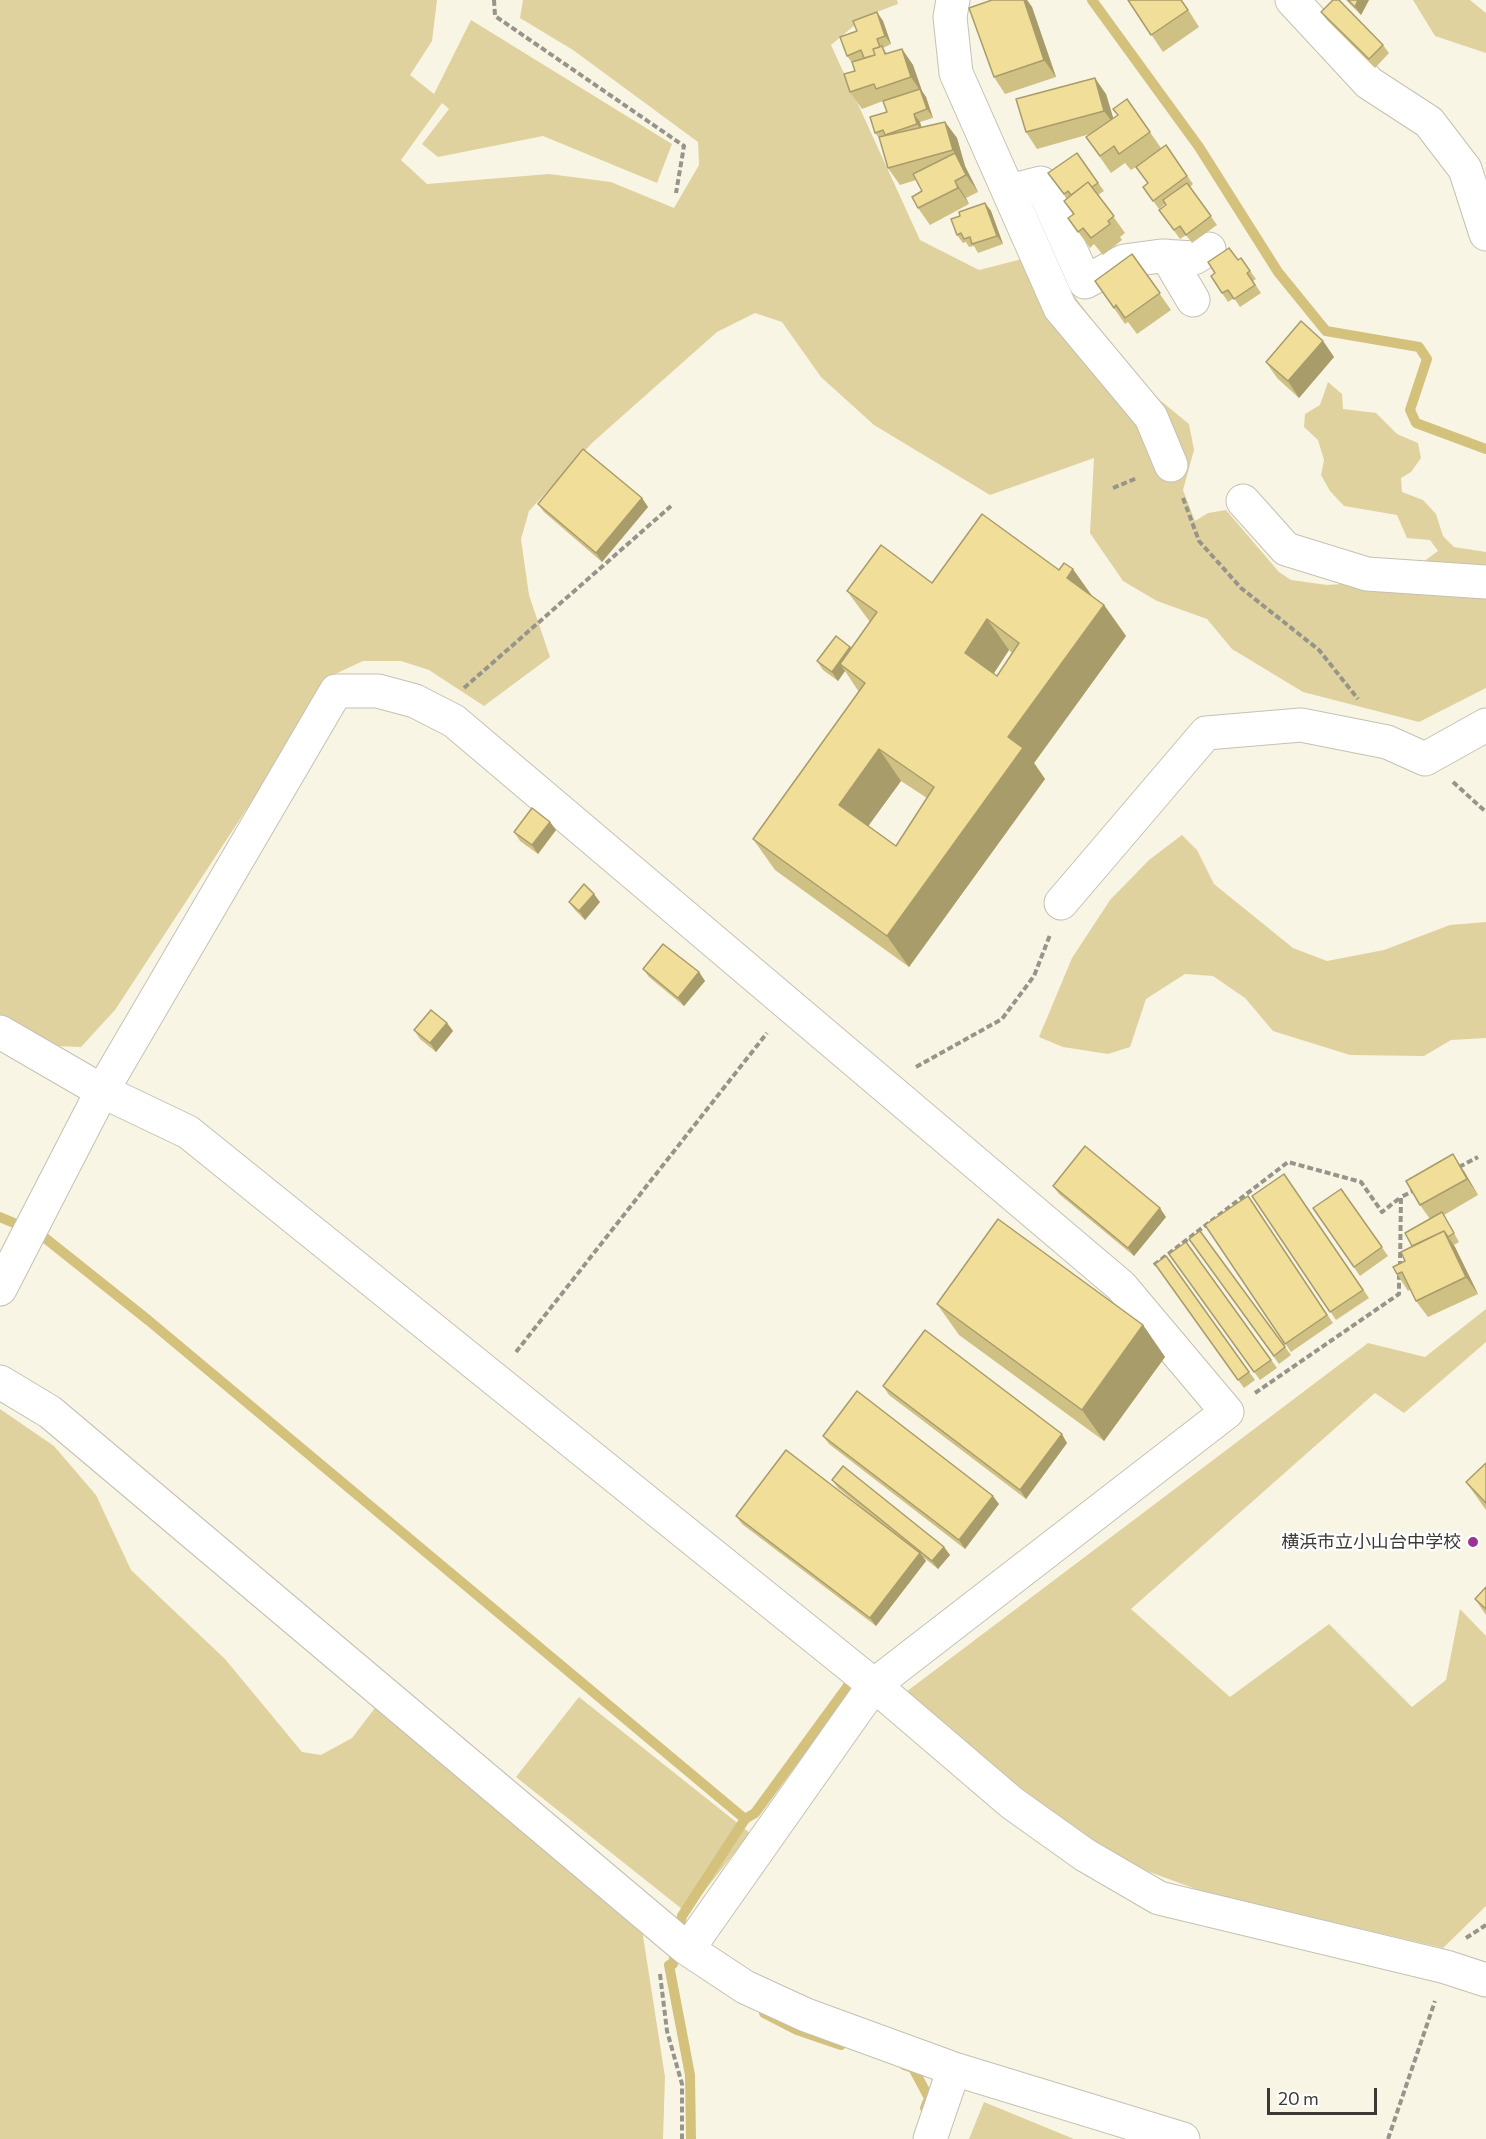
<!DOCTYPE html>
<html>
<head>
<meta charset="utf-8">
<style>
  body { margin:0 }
  #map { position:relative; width:1486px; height:2139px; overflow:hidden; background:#f9f5e5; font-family:Commissioner,sans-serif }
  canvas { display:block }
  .scale { position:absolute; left:1267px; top:2088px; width:110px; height:27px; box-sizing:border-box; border:3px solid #3b3933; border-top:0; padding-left:8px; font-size:18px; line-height:21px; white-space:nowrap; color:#3b3933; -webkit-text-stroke:4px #fff; paint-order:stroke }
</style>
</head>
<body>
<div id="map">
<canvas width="1486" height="2139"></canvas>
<div class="scale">20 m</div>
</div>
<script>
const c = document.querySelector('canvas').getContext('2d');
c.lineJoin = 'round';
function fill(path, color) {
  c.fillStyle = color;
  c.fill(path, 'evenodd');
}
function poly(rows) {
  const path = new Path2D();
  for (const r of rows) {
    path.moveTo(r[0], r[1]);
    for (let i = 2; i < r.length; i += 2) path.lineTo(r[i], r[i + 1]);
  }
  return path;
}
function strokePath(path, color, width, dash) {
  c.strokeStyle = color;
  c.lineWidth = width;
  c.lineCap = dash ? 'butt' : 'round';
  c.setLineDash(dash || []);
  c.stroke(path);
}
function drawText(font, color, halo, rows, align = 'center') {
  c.font = font + ' Commissioner,"Noto Sans JP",sans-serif';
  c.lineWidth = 4.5;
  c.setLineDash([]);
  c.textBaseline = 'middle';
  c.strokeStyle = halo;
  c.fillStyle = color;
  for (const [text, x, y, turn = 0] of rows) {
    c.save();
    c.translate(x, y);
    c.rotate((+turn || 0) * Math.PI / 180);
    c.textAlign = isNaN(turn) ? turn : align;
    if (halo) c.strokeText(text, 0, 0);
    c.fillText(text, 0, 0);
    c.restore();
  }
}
fill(poly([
  [0,0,437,0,432,41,410,75,434,94,471,20,672,144,657,183,543,136,438,157,422,144,449,109,442,103,401,160,427,184,549,174,611,182,674,208,699,165,698,142,573,50,520,18,523,0,897,0,898,4,866,16,831,45,920,240,979,270,1042,254,1144,387,1189,424,1194,450,1183,490,1195,521,1208,513,1226,510,1279,572,1291,580,1327,585,1355,583,1423,562,1438,551,1430,540,1407,538,1397,515,1344,506,1330,491,1321,475,1324,460,1318,440,1304,427,1305,414,1320,405,1328,382,1342,394,1343,409,1376,413,1397,434,1418,443,1421,458,1411,472,1401,478,1402,492,1423,500,1436,514,1443,536,1454,547,1486,552,1486,688,1419,722,1303,692,1232,649,1207,619,1157,601,1123,581,1090,533,1094,458,990,495,874,425,821,377,782,322,755,313,717,332,593,442,529,511,521,539,529,595,550,657,484,706,429,670,401,661,363,661,335,674,115,1010,81,1047,52,1046,0,1017],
  [1413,0,1470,0,1486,13,1486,53,1435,36],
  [1182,835,1197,850,1214,884,1293,948,1327,961,1384,950,1450,925,1486,922,1486,1038,1451,1040,1424,1056,1350,1055,1273,1031,1245,998,1213,976,1185,974,1146,999,1130,1047,1108,1054,1063,1047,1039,1037,1072,958,1110,900,1149,860],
  [1486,1309,1486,1342,1404,1413,1375,1393,1131,1609,1230,1697,1329,1624,1412,1707,1446,1680,1460,1609,1486,1636,1486,1906,1443,1948,1204,1892,1147,1871,1094,1844,1003,1776,906,1692,1368,1343,1425,1357],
  [0,1409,54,1446,96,1495,131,1570,225,1659,302,1752,321,1755,352,1738,375,1708,641,1923,665,2077,663,2139,0,2139],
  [579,1697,750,1833,687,1913,516,1777],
  [984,2102,1074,2139,969,2139]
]), '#dfd29f');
strokePath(poly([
  [1092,0,1199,147,1278,272,1326,331,1419,347,1427,359,1410,410,1416,423,1486,449],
  [0,1217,40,1234,148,1320,745,1819],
  [678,1934,682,1916,745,1819,755,1813,853,1679],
  [675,1952,673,1964,669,1965,690,2075,691,2139],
  [764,2013,797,2030,841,2045],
  [904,2065,913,2068,929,2098,925,2108]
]), '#d3c17c', 10);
const minor = poly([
  [953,0,950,17,956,73,1060,308,1151,417,1171,465],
  [1292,0,1369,83,1429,122,1465,169,1486,234],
  [1010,191,1041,183,1085,282,1124,261,1161,256,1194,258,1209,249],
  [1167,256,1193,300],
  [1243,501,1286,549,1367,574,1486,582],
  [1061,903,1206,733,1301,725,1387,742,1425,759,1486,725],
  [0,1032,102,1091,188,1132,874,1685,1012,1803,1085,1855,1159,1898,1446,1967,1486,1980],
  [0,1289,102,1091,336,691,378,691,415,701,454,721,1121,1286,1227,1412,874,1685,688,1949],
  [0,1382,50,1412,686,1948,745,1987,806,2015,954,2069,1183,2139],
  [930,2139,954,2069]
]);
strokePath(minor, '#c5c1b2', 35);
strokePath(poly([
  [494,0,495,16,684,146,676,193],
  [1113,488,1137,478],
  [1183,498,1199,541,1241,588,1319,650,1358,699],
  [464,688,671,506],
  [1453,782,1486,812],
  [916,1067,1002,1019,1034,976,1050,935],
  [1459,1167,1478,1157],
  [1154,1265,1288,1162,1361,1182,1382,1212,1401,1197],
  [1400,1267,1401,1197,1415,1190],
  [516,1352,767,1033],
  [1255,1393,1399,1294,1399,1275],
  [1466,1938,1486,1925],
  [660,1974,667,2031,682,2084,682,2139],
  [1388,2139,1435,2001]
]), '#97948a', 4, [6, 3]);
strokePath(minor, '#fff', 33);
fill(poly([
  [992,0,1027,0,1032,7,1056,77,1005,94,994,77],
  [1128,0,1182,0,1199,27,1163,52],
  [1346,0,1369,0,1361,15],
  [877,12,883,21,891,44,883,48,884,49,887,54,902,49,913,65,922,91,926,97,933,118,920,122,921,127,945,122,957,138,965,166,978,192,966,198,969,204,930,225,918,208,922,191,916,180,900,185,888,168,880,139,875,133,887,112,883,101,862,109,850,92,855,71,853,64,847,56,857,31],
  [1321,12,1383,45,1389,53,1375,68,1327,20],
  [1106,94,1113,118,1118,115,1127,99,1161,148,1166,145,1193,184,1190,187,1217,225,1192,243,1186,235,1180,239,1159,210,1166,205,1165,204,1159,209,1143,187,1148,183,1136,167,1131,170,1125,163,1111,173,1086,137,1090,134,1037,149,1026,132],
  [1077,153,1104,191,1098,195,1125,233,1120,237,1122,240,1103,255,1094,244,1090,248,1068,218,1073,214,1064,201,1067,199,1048,173],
  [985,203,991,211,1003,244,978,253,974,246,969,247,966,242,963,243,957,235,960,216],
  [1132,254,1171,310,1137,334,1128,322,1125,324,1095,281],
  [1241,258,1256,279,1253,281,1261,293,1240,307,1234,298,1228,302,1222,293,1238,260],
  [1323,341,1334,357,1299,398,1277,378,1266,362],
  [642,498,648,507,602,562,544,512,538,504],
  [932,583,1092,596,1104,605,1126,636,1034,763,1045,779,909,967,775,870,753,839,859,692,845,671,838,681,823,670,817,661,851,648,870,622,847,591],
  [1009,650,1012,653,997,676,994,673],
  [901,781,927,798,896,846,868,826],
  [550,822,556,830,538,854,520,841,514,832],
  [569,902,600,902,585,920,575,910],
  [643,969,699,972,705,981,684,1006,649,977],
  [447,1023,453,1031,436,1052,420,1039,414,1030],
  [1464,1171,1478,1195,1444,1215,1459,1242,1454,1245,1478,1294,1428,1317,1416,1301,1411,1289,1408,1291,1397,1274,1405,1261,1412,1246,1430,1219,1420,1205],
  [1284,1174,1369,1298,1336,1320,1252,1196],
  [1053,1186,1166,1217,1134,1256,1059,1194],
  [1341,1189,1388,1256,1360,1276,1313,1208],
  [1248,1196,1333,1323,1291,1352,1205,1225],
  [1200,1231,1291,1355,1279,1364,1189,1239],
  [1186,1242,1277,1368,1260,1380,1169,1254],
  [1166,1256,1255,1380,1244,1388,1155,1264],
  [937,1304,1143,1325,1165,1357,1104,1441,959,1335],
  [883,1386,1067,1443,1026,1499,889,1395],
  [823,1436,999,1504,965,1549,829,1444],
  [1486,1463,1486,1510,1466,1482],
  [832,1480,944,1547,950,1555,938,1569,923,1557,926,1561,876,1626,742,1524,736,1516,871,1515,838,1488],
  [1486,1587,1486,1615,1475,1599]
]), '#cfc084');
fill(poly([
  [1024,0,1027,0,1032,7,1056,77,1044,60],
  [1358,0,1369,0,1361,15,1355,7],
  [877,12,883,21,891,44,885,36],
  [902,49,913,65,922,91,926,97,933,118,927,109,921,92,911,77],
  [1095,78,1106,94,1116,127,1104,111],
  [914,114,920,122,923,133,917,124],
  [945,122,957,138,965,166,978,192,966,175,953,150],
  [955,181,966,198,969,204,958,188],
  [985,203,991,211,1003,244,997,236],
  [1323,341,1334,357,1299,398,1288,381],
  [642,498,648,507,602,562,596,553],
  [1073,569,1095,600,1067,578],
  [1104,605,1126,636,1034,763,1045,779,909,967,887,936,1008,737],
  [987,619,1009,650,987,684,965,653],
  [850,647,856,655,840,664,845,671,838,681,832,672],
  [879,749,901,781,861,836,839,805],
  [550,822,556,830,538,854,532,845],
  [594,894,600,902,585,920,579,911],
  [699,972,705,981,684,1006,678,998],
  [447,1023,453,1031,436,1052,430,1043],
  [1453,1154,1464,1171,1478,1195,1467,1179],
  [1160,1208,1166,1217,1134,1256,1128,1248],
  [1444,1231,1455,1247,1478,1294,1466,1277],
  [1143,1325,1165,1357,1104,1441,1082,1410],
  [1062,1434,1067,1443,1026,1499,1020,1490],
  [993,1496,999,1504,965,1549,959,1540],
  [944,1547,950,1555,938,1569,932,1561],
  [920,1553,926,1561,876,1626,870,1618]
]), '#a99c6b');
const building = poly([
  [992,0,1024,0,1044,60,994,77,969,8,992,0],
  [1128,0,1181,0,1188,10,1151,35,1128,0],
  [1333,0,1339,0,1383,45,1369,59,1321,12,1333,0],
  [1348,0,1358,0,1355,7,1348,0],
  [877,12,885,36,877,39,880,47,873,49,875,55,864,58,861,50,847,56,840,37,857,31,853,21,877,12],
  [882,46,885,54,902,49,911,77,876,89,874,84,850,92,844,74,855,71,852,62,875,55,873,49,882,46],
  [1095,78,1104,111,1026,132,1016,99,1095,78],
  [920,89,927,109,914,114,917,124,885,135,883,130,875,133,870,117,887,112,883,101,920,89],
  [1127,99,1150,132,1119,154,1114,146,1100,156,1086,137,1118,115,1113,109,1127,99],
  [945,122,953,150,888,168,879,137,945,122],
  [1166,145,1187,176,1153,201,1143,187,1148,183,1136,167,1166,145],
  [955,153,966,175,955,181,958,188,918,208,912,197,922,191,913,174,955,153],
  [1077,153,1098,183,1092,187,1088,182,1071,195,1068,191,1064,194,1048,173,1077,153],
  [1088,182,1114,216,1108,221,1110,224,1091,238,1083,228,1078,232,1068,218,1074,214,1064,201,1088,182],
  [1187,183,1211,216,1186,235,1180,226,1174,230,1159,210,1166,205,1163,200,1187,183],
  [985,203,997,236,972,244,970,237,964,239,961,233,957,235,951,219,960,216,959,212,985,203],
  [1229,248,1238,260,1241,258,1250,271,1247,273,1255,285,1234,299,1228,290,1222,293,1211,276,1215,273,1208,262,1229,248],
  [1132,254,1160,293,1125,318,1116,305,1114,308,1095,281,1132,254],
  [1301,321,1323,341,1288,381,1266,362,1301,321],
  [583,449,642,498,596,553,538,504,583,449],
  [982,514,1059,570,1064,563,1073,569,1067,578,1104,605,1008,737,1023,748,887,936,753,839,865,683,840,664,877,612,847,591,881,545,932,583,982,514],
  [987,619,1019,643,997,676,965,653,987,619],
  [879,749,934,787,896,846,839,805,879,749],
  [836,636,850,647,832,672,817,661,836,636],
  [532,808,550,822,532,845,514,832,532,808],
  [584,884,594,894,579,911,569,902,584,884],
  [663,944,699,972,678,998,643,969,663,944],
  [431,1010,447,1023,430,1043,414,1030,431,1010],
  [1085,1146,1160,1208,1128,1248,1053,1186,1085,1146],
  [1453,1154,1467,1179,1420,1205,1406,1181,1453,1154],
  [1284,1174,1363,1290,1330,1312,1252,1196,1284,1174],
  [1341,1189,1382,1247,1354,1267,1313,1208,1341,1189],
  [1248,1196,1327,1315,1285,1344,1205,1225,1248,1196],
  [1442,1212,1454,1233,1448,1237,1444,1231,1412,1246,1405,1233,1442,1212],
  [998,1219,1143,1325,1082,1410,937,1304,998,1219],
  [1200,1231,1285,1347,1274,1356,1189,1239,1200,1231],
  [1444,1231,1466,1277,1416,1301,1402,1272,1397,1274,1393,1267,1405,1261,1401,1252,1444,1231],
  [1186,1242,1271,1360,1254,1372,1169,1254,1186,1242],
  [1166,1256,1249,1372,1238,1380,1155,1264,1166,1256],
  [925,1330,1062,1434,1020,1490,883,1386,925,1330],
  [857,1391,993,1496,959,1540,823,1436,857,1391],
  [786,1450,920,1553,870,1618,736,1516,786,1450],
  [1486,1463,1486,1503,1466,1482,1486,1463],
  [843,1466,944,1547,932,1561,832,1480,843,1466],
  [1486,1587,1486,1609,1475,1599,1486,1587]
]);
fill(building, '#f1df99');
strokePath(building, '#a99c6b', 1.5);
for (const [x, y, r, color] of [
  [1473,1542,6,"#9b3396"]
]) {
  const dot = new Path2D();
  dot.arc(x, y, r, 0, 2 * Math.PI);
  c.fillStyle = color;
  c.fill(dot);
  strokePath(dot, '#fff', 2);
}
drawText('18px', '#3b3933', '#fff', [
  ["横浜市立小山台中学校",1461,1542]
], 'right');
</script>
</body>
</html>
